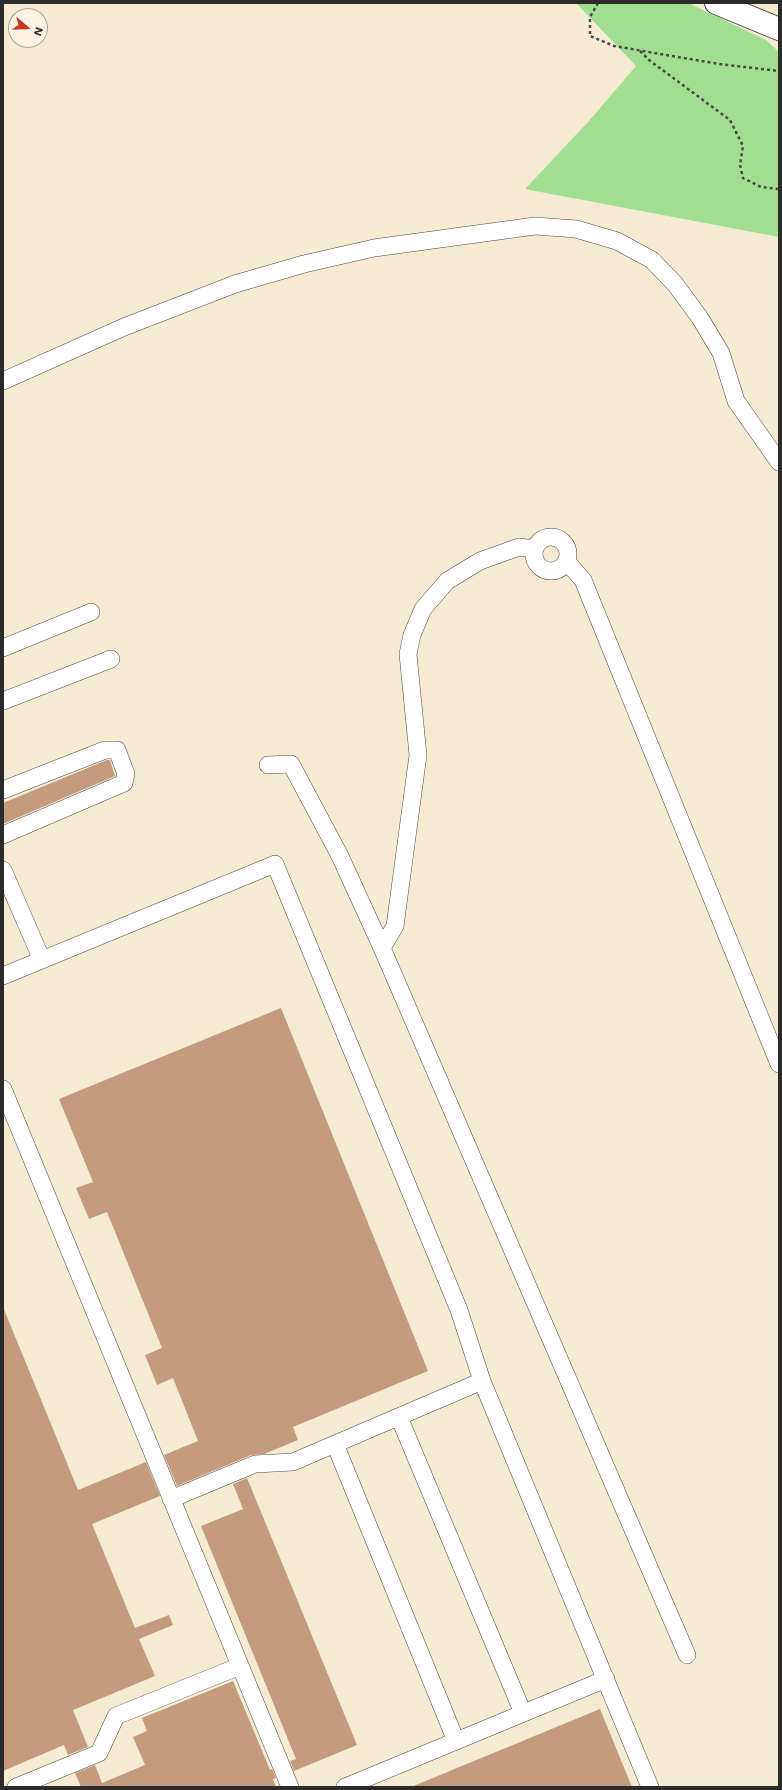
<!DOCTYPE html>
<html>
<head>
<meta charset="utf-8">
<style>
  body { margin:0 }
  #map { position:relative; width:782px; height:1790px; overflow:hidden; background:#f5ebd2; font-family:Mali,sans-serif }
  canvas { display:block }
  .frame { position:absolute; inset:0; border:4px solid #2b2b2b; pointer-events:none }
  .north { position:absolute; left:8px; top:8px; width:40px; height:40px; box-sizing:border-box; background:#fcf5e5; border:1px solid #a8a49b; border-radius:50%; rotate:109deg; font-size:11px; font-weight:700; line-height:16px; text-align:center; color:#2b2b2b }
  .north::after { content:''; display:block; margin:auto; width:14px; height:18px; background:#c8321e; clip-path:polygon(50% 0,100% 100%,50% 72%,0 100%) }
</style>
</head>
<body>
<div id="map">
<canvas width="782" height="1790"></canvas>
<div class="frame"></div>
<div class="north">N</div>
</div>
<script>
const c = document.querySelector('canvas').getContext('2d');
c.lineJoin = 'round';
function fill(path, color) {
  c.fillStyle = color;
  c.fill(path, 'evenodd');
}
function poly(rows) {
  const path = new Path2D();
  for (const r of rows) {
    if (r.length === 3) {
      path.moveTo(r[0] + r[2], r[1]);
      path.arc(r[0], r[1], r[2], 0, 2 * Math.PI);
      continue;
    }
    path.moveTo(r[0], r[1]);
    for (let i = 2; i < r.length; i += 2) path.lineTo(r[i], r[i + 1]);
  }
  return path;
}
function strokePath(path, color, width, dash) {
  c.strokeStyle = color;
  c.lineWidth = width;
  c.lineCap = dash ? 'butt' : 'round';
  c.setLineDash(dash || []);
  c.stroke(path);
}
fill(poly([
  [576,3,688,3,766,40,779,52,779,237,525,189,589,121,636,66]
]), '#a1de92');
fill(poly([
  [107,760,110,760,115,776,3,824,3,803],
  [281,1008,428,1371,293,1427,298,1440,264,1454,251,1455,177,1486,164,1455,198,1441,173,1378,157,1385,145,1355,162,1348,107,1212,89,1219,76,1188,93,1182,59,1099],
  [3,1307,78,1490,146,1462,160,1496,92,1524,135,1628,169,1615,173,1625,139,1639,155,1676,73,1710,88,1747,68,1755,64,1745,3,1771],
  [247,1478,357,1745,294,1771,290,1761,296,1759,201,1526,243,1509,233,1484],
  [233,1681,270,1770,272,1769,276,1778,273,1779,276,1787,81,1787,75,1773,95,1765,102,1783,145,1765,133,1737,147,1731,142,1718],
  [600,1709,632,1787,411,1787]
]), '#c59b7e');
const minor = poly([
  [3,381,124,327,235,284,304,264,374,248,535,226,576,229,617,241,652,260,675,284,700,318,721,353,736,401,779,462],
  [551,554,17],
  [567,562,583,580,779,1064],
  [3,648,91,612],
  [3,701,111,659],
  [268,765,291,764,340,856,382,948,687,1655],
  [3,790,105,750,117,750,126,774,124,783,3,835],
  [3,870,42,960],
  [382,948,395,926,418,755,408,654,412,635,423,609,447,581,480,561,519,547,535,549],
  [3,976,275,864,459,1310,482,1381,650,1787],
  [3,1089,290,1787],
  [399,1417,523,1713],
  [335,1444,456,1741],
  [171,1499,255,1464,293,1462,482,1381],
  [16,1787,99,1753,116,1716,240,1666],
  [345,1787,606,1679]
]);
const highway = poly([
  [716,3,779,29]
]);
strokePath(minor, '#494844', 18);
strokePath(highway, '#494844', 24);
strokePath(poly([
  [598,3,590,17,590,36,614,46,719,64,779,71],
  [640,51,649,60,730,120,743,146,740,165,743,178,761,187,779,189]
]), '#494844', 2.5, [3, 3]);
strokePath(minor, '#fff', 17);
strokePath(highway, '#fff', 22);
</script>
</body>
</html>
